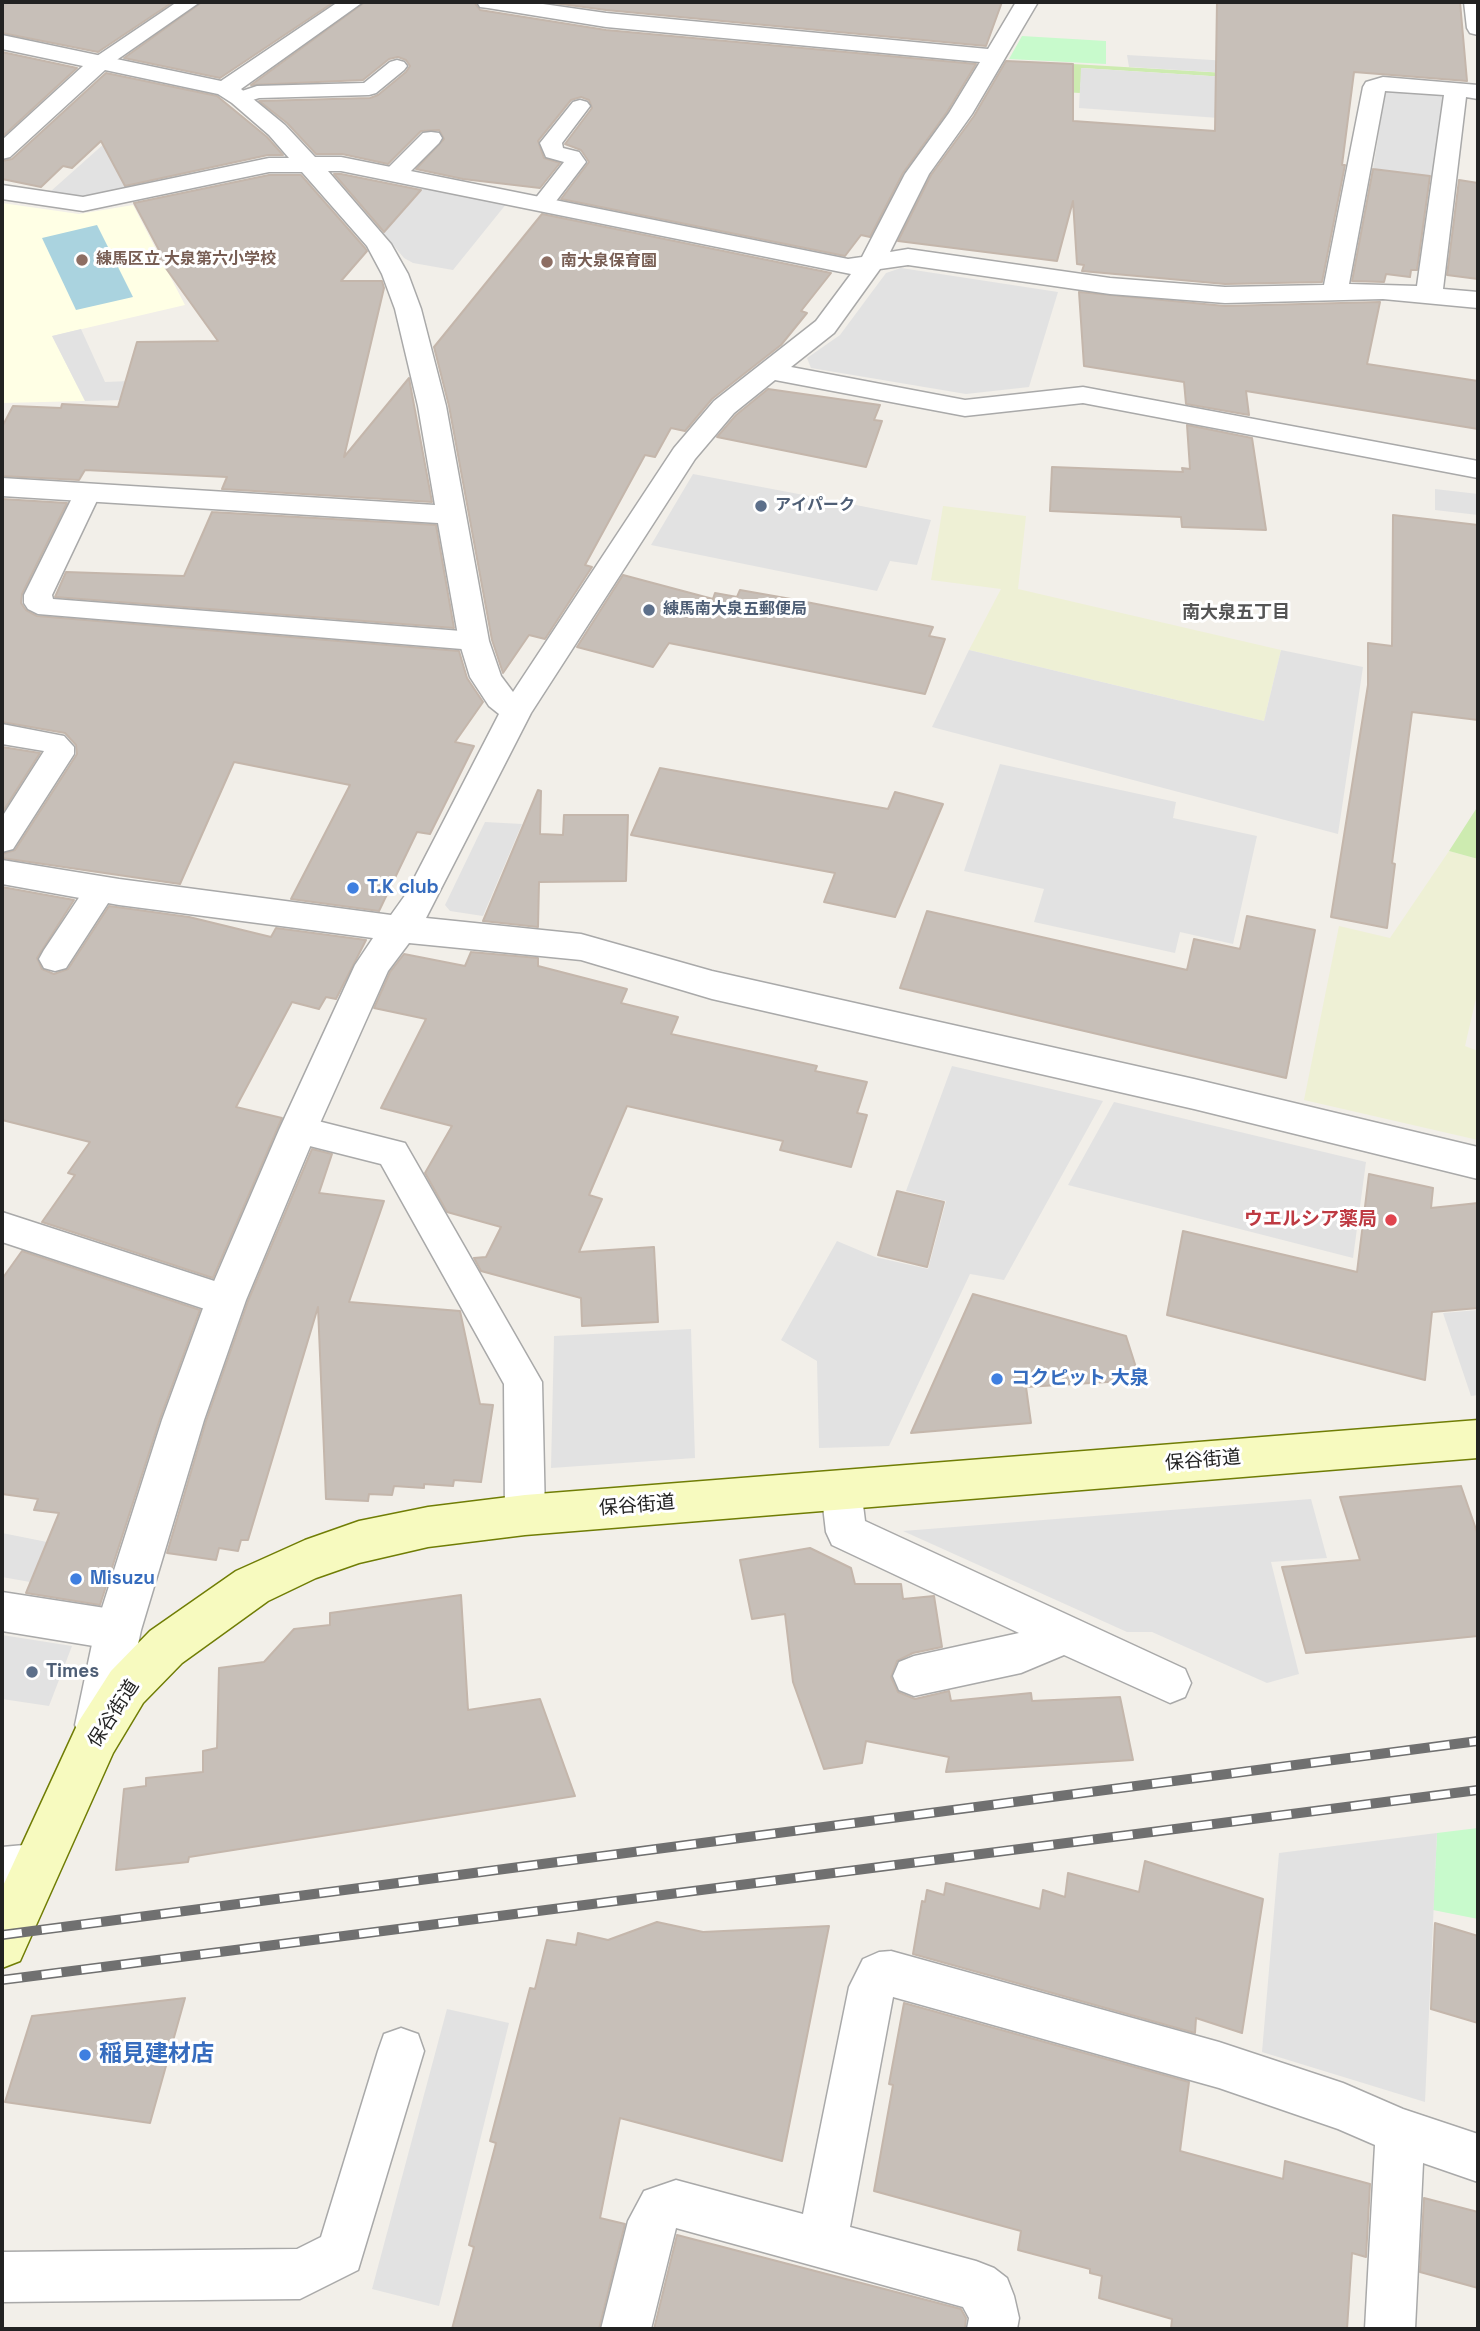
<!DOCTYPE html>
<html>
<head>
<meta charset="utf-8">
<style>
  body { margin:0 }
  #map { position:relative; width:1480px; height:2331px; overflow:hidden; background:#f2efe9; font-family:"Space Grotesk",sans-serif }
  canvas { display:block }
  .frame { position:absolute; inset:0; border:4px solid #222; pointer-events:none }
</style>
</head>
<body>
<div id="map">
<canvas width="1480" height="2331"></canvas>
<div class="frame"></div>
</div>
<script>
const c = document.querySelector('canvas').getContext('2d');
c.lineJoin = 'round';
function fill(path, color) {
  c.fillStyle = color;
  c.fill(path, 'evenodd');
}
function poly(rows) {
  const path = new Path2D();
  for (const r of rows) {
    path.moveTo(r[0], r[1]);
    for (let i = 2; i < r.length; i += 2) path.lineTo(r[i], r[i + 1]);
  }
  return path;
}
function strokePath(path, color, width, dash) {
  c.strokeStyle = color;
  c.lineWidth = width;
  c.lineCap = dash ? 'butt' : 'round';
  c.setLineDash(dash || []);
  c.stroke(path);
}
function drawText(font, color, halo, rows, align = 'center') {
  c.font = font + ' "Space Grotesk","Noto Sans JP",sans-serif';
  c.lineWidth = 6;
  c.setLineDash([]);
  c.textBaseline = 'middle';
  c.strokeStyle = halo;
  c.fillStyle = color;
  for (const [text, x, y, turn = 0] of rows) {
    c.save();
    c.translate(x, y);
    c.rotate((+turn || 0) * Math.PI / 180);
    c.textAlign = isNaN(turn) ? turn : align;
    if (halo) c.strokeText(text, 0, 0);
    c.fillText(text, 0, 0);
    c.restore();
  }
}
fill(poly([
  [2,203,79,214,133,205,185,305,52,336,85,401,2,403]
]), '#ffffe5');
fill(poly([
  [943,506,1026,516,1018,589,1281,650,1264,721,969,650,1001,589,931,580],
  [1449,851,1478,859,1478,990,1465,1046,1478,1051,1478,1140,1304,1100,1339,926,1390,938]
]), '#eef0d5');
fill(poly([
  [1073,64,1226,73,1226,77,1082,68,1080,93,992,88],
  [1478,806,1478,859,1449,851]
]), '#cdebb0');
fill(poly([
  [1022,36,1106,41,1106,64,1009,59],
  [1478,1828,1478,1919,1433,1910,1437,1833]
]), '#c8facc');
fill(poly([
  [1127,55,1264,63,1262,75,1129,67],
  [1081,68,1226,77,1233,119,1079,108],
  [1396,90,1443,96,1435,177,1373,169,1385,93],
  [115,134,139,159,153,182,81,197,51,191],
  [424,186,507,203,453,270,413,263,404,258,383,233],
  [901,268,1058,292,1029,387,966,394,811,368,807,358,840,335,886,273],
  [81,329,105,382,130,381,123,400,85,401,52,336],
  [693,474,846,503,931,520,917,565,890,561,877,591,651,545],
  [1435,489,1478,494,1478,515,1435,510],
  [969,650,1264,721,1281,650,1363,667,1338,834,932,727],
  [1000,764,1176,802,1173,818,1257,836,1233,944,1180,932,1175,953,1034,922,1044,889,964,871],
  [485,822,522,824,483,916,450,911,445,905],
  [952,1066,1103,1101,1004,1280,970,1274,889,1446,819,1448,817,1361,781,1340,837,1241,875,1257,928,1269,946,1201,906,1191],
  [1114,1102,1366,1162,1353,1258,1068,1185],
  [1478,1310,1478,1395,1471,1396,1443,1313],
  [691,1329,695,1458,551,1468,554,1336],
  [1311,1499,1327,1558,1271,1562,1299,1674,1267,1683,1152,1632,1127,1632,903,1531],
  [2,1533,47,1542,30,1582,2,1577],
  [2,1635,72,1646,49,1706,2,1699],
  [1437,1833,1425,2102,1262,2052,1279,1853],
  [447,2009,509,2023,439,2306,372,2289]
]), '#e2e2e2');
fill(poly([
  [97,225,133,297,76,310,42,238]
]), '#aad3df');
const building = poly([
  [2,2,173,2,98,52,2,33,2,2],
  [202,2,334,2,220,78,124,58,202,2],
  [365,2,474,2,480,10,606,30,976,64,947,112,903,173,870,237,861,235,845,256,561,199,589,162,581,150,565,144,592,108,589,100,581,97,571,100,538,141,544,158,560,163,540,188,463,179,416,169,444,139,439,130,421,131,388,164,342,154,316,154,287,123,259,101,370,98,378,95,406,72,410,66,406,60,398,57,389,59,363,80,251,85,365,2],
  [546,2,1002,2,986,46,606,10,546,2],
  [1217,2,1460,2,1467,81,1354,72,1342,165,1345,165,1322,282,1225,284,1082,271,1084,265,1077,264,1073,201,1057,261,898,241,931,175,974,116,1006,61,1073,64,1073,121,1215,131,1217,2],
  [2,52,77,68,2,137,2,52],
  [106,73,217,96,267,137,283,155,268,155,125,186,101,141,72,168,63,166,41,187,2,179,2,161,12,159,106,73],
  [1373,169,1430,176,1417,270,1411,270,1410,277,1386,274,1384,282,1352,281,1373,169],
  [334,174,341,174,421,190,384,232,334,174],
  [269,175,301,175,365,248,367,251,341,281,382,281,384,288,344,457,409,378,432,502,222,489,227,477,85,470,79,480,2,476,2,427,13,406,61,408,62,404,118,407,137,342,218,341,155,253,160,252,134,203,269,175],
  [1459,180,1478,183,1478,279,1447,275,1459,180],
  [542,214,831,273,801,311,807,313,781,345,712,399,685,431,671,428,655,457,645,455,585,565,592,567,545,639,529,635,503,673,492,640,449,406,434,347,542,214],
  [1079,292,1225,306,1380,302,1367,364,1478,381,1478,429,1246,391,1249,415,1186,404,1184,382,1084,366,1079,292],
  [768,389,880,405,874,420,882,421,866,467,717,437,736,415,768,389],
  [1187,425,1252,438,1266,530,1182,527,1181,517,1050,511,1052,467,1183,472,1182,468,1190,469,1187,425],
  [2,499,67,503,22,594,21,603,26,610,37,616,459,651,467,678,483,702,455,742,474,746,430,834,417,832,379,911,291,899,350,785,234,762,180,884,2,858,2,854,15,850,77,754,76,745,65,733,2,722,2,499],
  [212,512,436,525,454,628,55,597,66,572,184,576,212,512],
  [1393,515,1478,525,1478,720,1412,712,1392,863,1395,864,1387,928,1331,917,1368,685,1368,643,1392,646,1393,515],
  [623,575,713,599,715,593,737,597,740,590,791,599,933,627,929,636,945,639,925,694,669,643,653,667,577,647,623,575],
  [2,747,40,753,2,813,2,747],
  [660,768,888,809,895,792,943,804,895,917,824,902,835,873,631,835,660,768],
  [538,790,541,791,540,834,563,835,564,815,628,815,626,881,539,882,538,927,483,921,538,790],
  [2,887,74,900,37,958,42,969,54,974,68,969,109,906,189,917,271,937,276,928,366,940,336,999,326,997,319,1009,292,1002,236,1107,282,1118,213,1278,42,1222,75,1175,68,1173,90,1142,2,1120,2,887],
  [927,911,1187,970,1194,939,1240,949,1247,916,1315,930,1286,1078,900,988,927,911],
  [471,952,538,958,538,966,627,989,621,1003,678,1017,671,1034,817,1066,815,1071,867,1082,857,1113,867,1115,851,1167,780,1150,783,1141,627,1106,589,1195,602,1199,579,1252,654,1247,658,1322,582,1326,581,1298,481,1271,474,1258,486,1257,501,1227,447,1212,425,1173,452,1126,381,1108,426,1019,374,1008,390,972,404,954,465,966,471,952],
  [312,1149,332,1154,319,1193,384,1201,349,1302,460,1311,480,1404,493,1405,481,1482,454,1480,453,1486,424,1484,424,1488,394,1486,392,1495,369,1494,368,1501,326,1499,318,1307,248,1540,241,1540,238,1551,219,1548,216,1560,167,1553,206,1421,248,1301,312,1149],
  [1369,1174,1433,1188,1431,1208,1478,1203,1478,1308,1432,1312,1425,1380,1167,1315,1183,1231,1357,1272,1369,1174],
  [897,1191,944,1202,927,1267,878,1255,897,1191],
  [22,1251,200,1310,160,1419,100,1605,26,1593,59,1513,34,1510,38,1499,2,1494,2,1279,22,1251],
  [973,1294,1126,1336,1140,1380,1026,1387,1031,1423,911,1433,973,1294],
  [1461,1486,1478,1535,1478,1636,1306,1653,1282,1567,1360,1560,1340,1497,1461,1486],
  [810,1548,851,1568,855,1584,901,1584,903,1599,934,1596,942,1647,913,1653,897,1661,891,1677,898,1692,915,1699,949,1691,951,1701,1031,1693,1032,1701,1120,1697,1133,1760,946,1772,949,1757,866,1741,862,1763,824,1769,793,1682,785,1614,752,1619,740,1560,810,1548],
  [461,1595,468,1710,540,1699,575,1796,189,1857,188,1862,116,1870,124,1789,146,1786,146,1778,203,1772,203,1751,217,1748,219,1668,264,1662,294,1629,330,1625,330,1613,461,1595],
  [1145,1861,1263,1899,1242,2033,1196,2018,1195,2033,913,1954,922,1901,925,1902,927,1890,944,1895,946,1883,1040,1909,1043,1890,1065,1897,1068,1873,1139,1892,1145,1861],
  [657,1922,703,1932,829,1926,782,2161,620,2118,600,2218,625,2224,599,2329,452,2329,474,2247,469,2245,496,2143,490,2141,530,1988,535,1989,547,1940,576,1945,578,1933,608,1940,657,1922],
  [1435,1923,1478,1936,1478,2023,1431,2009,1435,1923],
  [185,1998,150,2123,5,2102,32,2016,185,1998],
  [904,2003,1189,2082,1180,2151,1283,2179,1285,2161,1370,2184,1366,2257,1352,2253,1347,2329,1171,2329,1172,2319,1099,2298,1102,2276,1090,2273,1090,2269,1018,2250,1021,2231,874,2191,893,2085,889,2084,904,2003],
  [1424,2198,1478,2212,1478,2288,1420,2272,1424,2198],
  [677,2235,961,2309,966,2318,965,2329,654,2329,677,2235]
]);
fill(building, '#c7bfb8');
strokePath(building, '#c4b6ab', 2);
const lane = poly([
  [177,2,200,2,108,66,94,66,91,62,94,58,177,2],
  [397,60,404,62,407,66,404,70,376,93,369,95,259,98,240,104,233,102,230,98,233,94,257,86,364,83,390,62,397,60],
  [580,100,587,102,590,106,562,143,563,148,579,152,586,162,550,209,534,209,531,204,564,162,546,157,540,143,573,102,580,100],
  [431,132,439,133,442,138,439,143,403,179,387,179,384,174,387,169,423,133,431,132],
  [88,484,97,486,101,492,52,595,53,599,474,632,484,634,488,641,484,648,474,650,38,614,28,609,24,603,24,595,75,492,79,486,88,484],
  [2,724,64,736,74,747,74,754,13,849,2,852,2,817,44,751,2,744,2,724],
  [101,878,112,881,117,889,112,897,66,968,55,971,44,968,39,959,44,950,90,881,101,878],
  [298,1116,405,1143,542,1382,545,1515,539,1528,525,1533,511,1528,505,1515,504,1384,381,1164,286,1140,281,1130,286,1120,298,1116],
  [2,1212,239,1289,244,1300,239,1311,226,1316,2,1242,2,1212],
  [841,1471,855,1476,861,1489,865,1521,1185,1669,1191,1683,1185,1697,1170,1703,1064,1655,1021,1673,914,1696,899,1690,893,1676,899,1662,914,1656,1019,1633,832,1545,826,1532,821,1489,827,1476,841,1471],
  [2,1592,118,1610,133,1616,139,1630,133,1644,118,1650,2,1631,2,1592],
  [891,1951,1219,2042,1343,2083,1403,2109,1478,2134,1478,2182,1423,2163,1415,2329,1365,2329,1375,2145,1338,2129,1219,2088,893,1997,850,2227,976,2261,994,2268,1007,2278,1014,2296,1019,2318,1017,2329,967,2329,969,2318,963,2307,676,2228,651,2329,601,2329,628,2221,644,2191,676,2180,803,2214,849,1987,863,1959,879,1952,891,1951],
  [401,2028,418,2034,424,2051,358,2270,300,2299,2,2302,2,2252,297,2249,321,2237,378,2051,384,2034,401,2028]
]);
const street = poly([
  [338,2,363,2,241,89,285,125,315,157,341,157,848,259,862,257,905,174,949,113,980,62,606,27,488,8,480,7,477,2,529,2,606,13,988,49,1016,2,1038,2,972,114,929,174,890,252,908,249,1110,278,1225,287,1324,285,1363,87,1366,82,1383,77,1478,85,1478,99,1466,97,1443,289,1478,292,1478,308,1383,299,1225,303,1110,294,908,265,880,269,834,333,791,367,965,400,1083,387,1478,461,1478,478,1083,403,965,416,775,380,734,413,695,459,531,713,426,918,581,934,712,971,1194,1079,1478,1147,1478,1179,1194,1109,712,999,581,960,409,943,388,971,317,1130,246,1300,204,1420,141,1630,121,1725,114,1741,98,1748,82,1741,75,1725,95,1630,162,1420,206,1300,279,1130,355,965,373,938,119,905,2,884,2,860,119,879,391,915,406,894,499,714,489,706,470,677,459,641,438,523,2,496,2,478,435,505,418,406,395,309,382,274,367,246,302,172,269,172,83,211,2,199,2,185,83,197,269,158,289,158,269,135,232,103,218,94,105,70,10,157,2,159,2,140,83,66,2,49,2,35,221,81,338,2],
  [1385,91,1444,95,1417,286,1349,284,1385,91],
  [328,171,341,171,851,274,816,321,714,401,674,448,513,692,501,676,489,641,446,406,421,309,408,274,391,244,328,171],
  [1464,2,1478,2,1478,35,1470,33,1467,28,1464,2],
  [35,1844,52,1851,59,1868,52,1885,35,1892,2,1895,2,1847,35,1844]
]);
const secondary = poly([
  [1478,1420,1478,1458,525,1535,428,1547,359,1563,316,1578,268,1601,182,1663,143,1703,113,1753,20,1961,2,1968,2,1888,79,1721,111,1671,150,1631,236,1571,305,1540,359,1521,428,1507,525,1495,1478,1420]
]);
strokePath(lane, '#a9a9a9', 3);
strokePath(street, '#a9a9a9', 3);
strokePath(secondary, '#707d05', 3);
fill(lane, '#fff');
fill(street, '#fff');
fill(secondary, '#f7fabf');
const rail = poly([
  [2,1935,1478,1741],
  [2,1980,1478,1790]
]);
strokePath(rail, '#707070', 10);
strokePath(rail, '#fff', 7, [20]);
for (const [x, y, r, color] of [
  [82,260,7,"#8d6e63"],
  [547,262,7,"#8d6e63"],
  [761,506,7,"#5c6f8a"],
  [649,610,7,"#5c6f8a"],
  [353,888,7,"#3f7fe0"],
  [1391,1220,7,"#e0444e"],
  [997,1379,7,"#3f7fe0"],
  [76,1579,7,"#3f7fe0"],
  [32,1672,7,"#5c6f8a"],
  [85,2055,7,"#3f7fe0"]
]) {
  const dot = new Path2D();
  dot.arc(x, y, r, 0, 2 * Math.PI);
  c.fillStyle = color;
  c.fill(dot);
  strokePath(dot, '#fff', 2.5);
}
drawText('bold 16px', '#785e54', '#fff', [
  ["練馬区立 大泉第六小学校",96,260],
  ["南大泉保育園",561,262]
], 'left');
drawText('bold 16px', '#4e5e75', '#fff', [
  ["アイパーク",775,506],
  ["練馬南大泉五郵便局",663,610]
], 'left');
drawText('bold 18px', '#555', '#fff', [
  ["南大泉五丁目",1236,613]
]);
drawText('bold 19px', '#366cbe', '#fff', [
  ["T.K club",367,888],
  ["コクピット 大泉",1011,1379],
  ["Misuzu",90,1579]
], 'left');
drawText('bold 19px', '#be3a42', '#fff', [
  ["ウエルシア薬局",1377,1220]
], 'right');
drawText('19px', '#222', '#fff', [
  ["保谷街道",1203,1461,-5],
  ["保谷街道",637,1506,-5],
  ["保谷街道",114,1714,-57]
]);
drawText('bold 19px', '#4e5e75', '#fff', [
  ["Times",46,1672]
], 'left');
drawText('bold 23px', '#366cbe', '#fff', [
  ["稲見建材店",99,2055]
], 'left');
</script>
</body>
</html>
